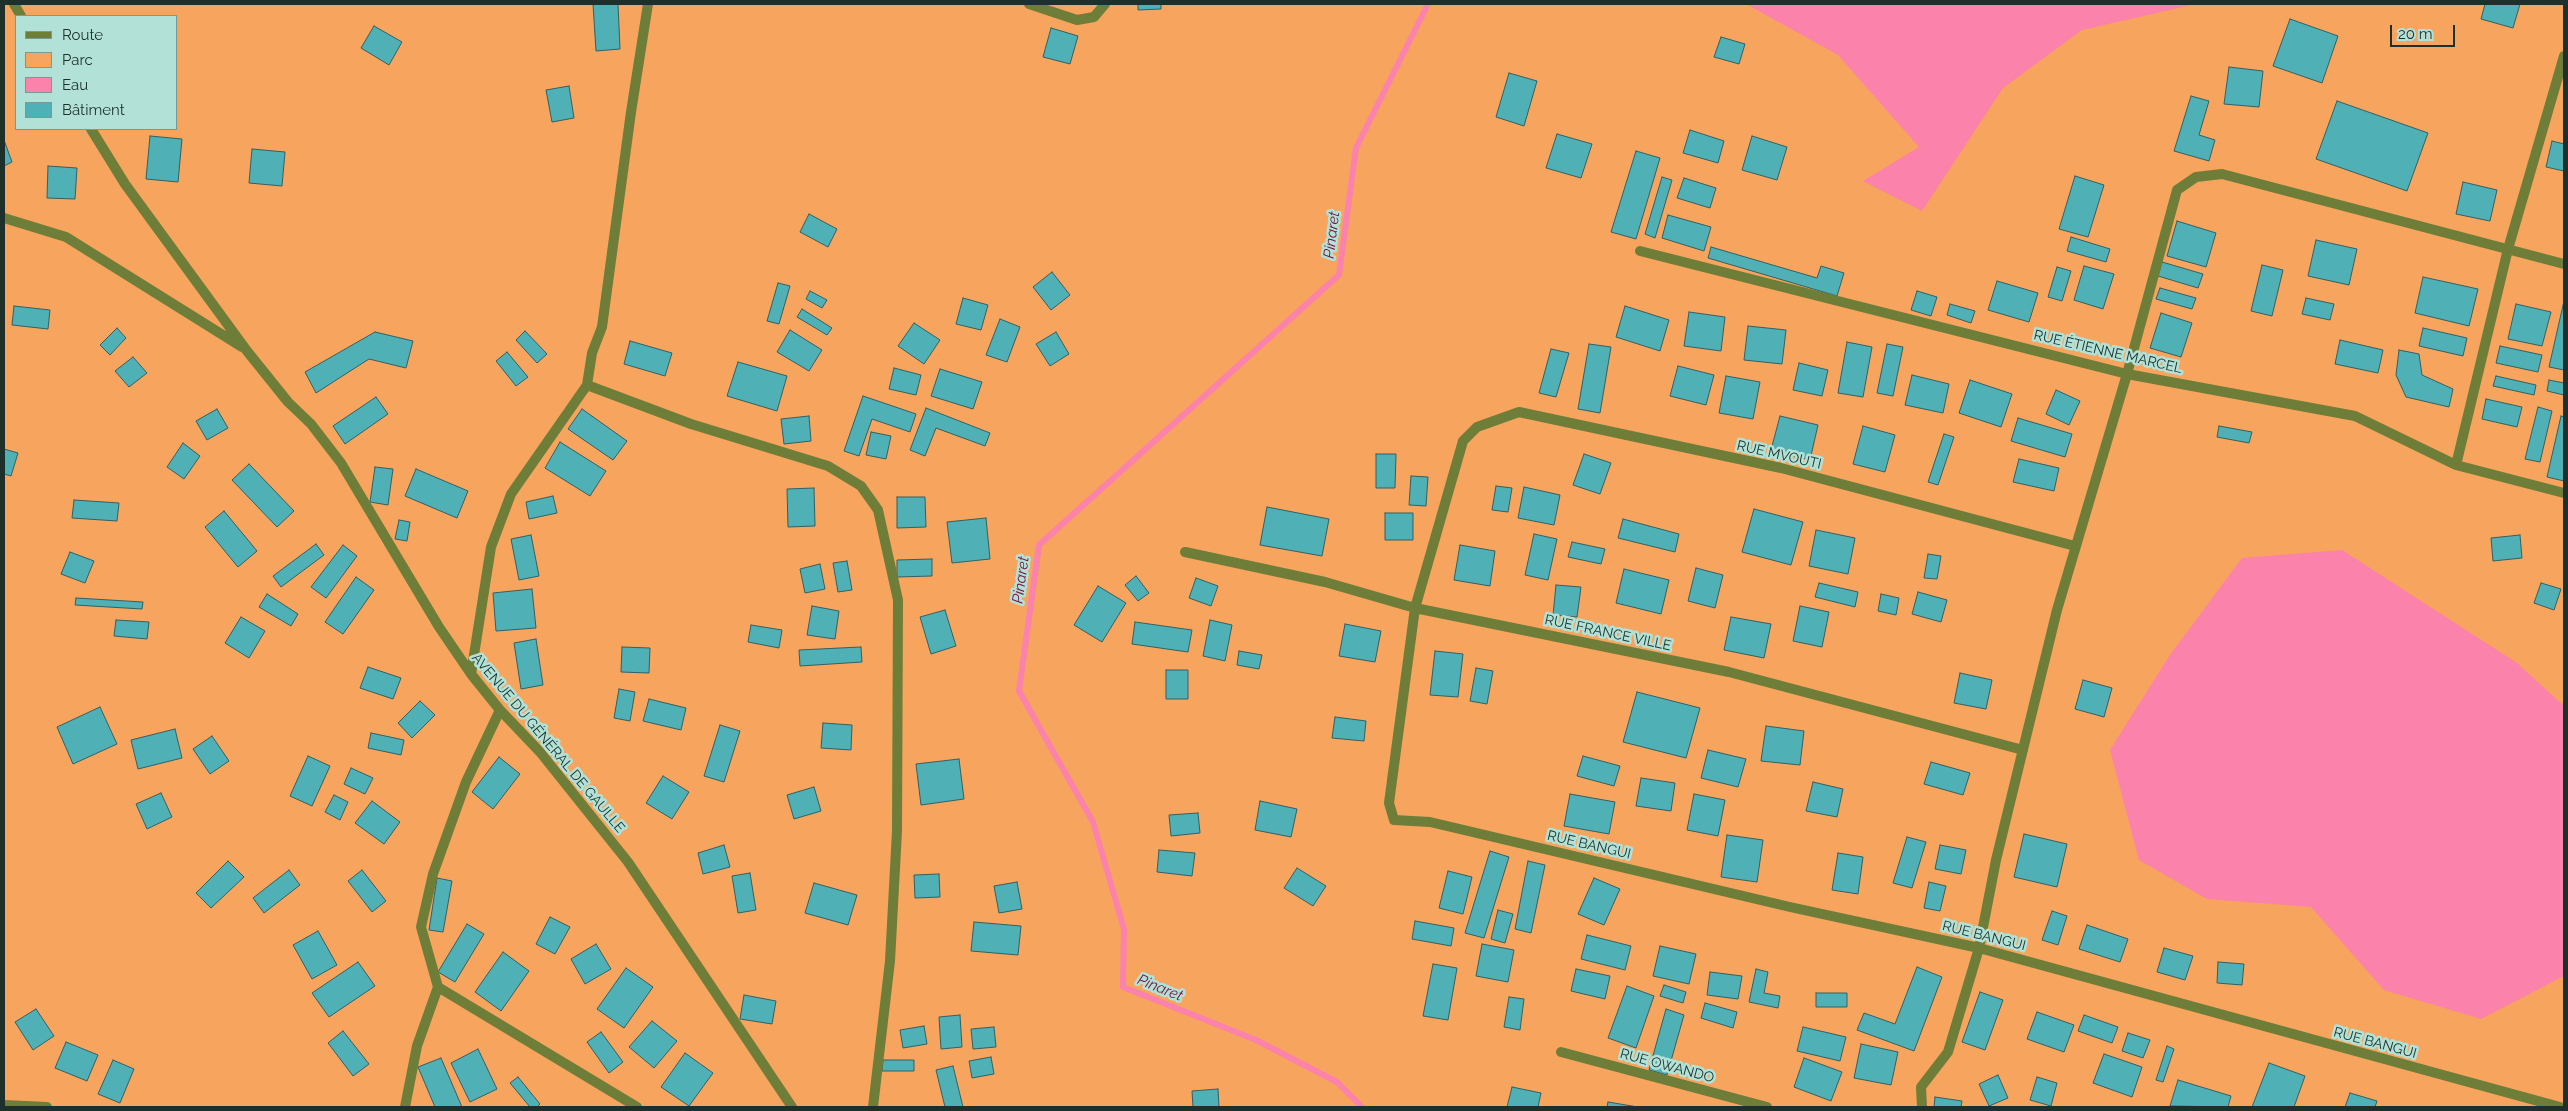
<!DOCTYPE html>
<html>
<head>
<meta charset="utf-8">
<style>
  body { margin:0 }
  #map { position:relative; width:2568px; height:1111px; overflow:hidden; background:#a6d5ca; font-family:Raleway,sans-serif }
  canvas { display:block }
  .frame { position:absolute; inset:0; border:5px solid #1d302c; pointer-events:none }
  .legend { position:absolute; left:15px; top:15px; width:162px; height:115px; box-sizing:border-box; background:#b2e2d7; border:1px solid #769b93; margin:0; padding:6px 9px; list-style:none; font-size:15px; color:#1d302c }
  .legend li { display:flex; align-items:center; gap:10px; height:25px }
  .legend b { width:25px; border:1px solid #769b93 }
  .scale { position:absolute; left:2390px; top:25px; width:65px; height:22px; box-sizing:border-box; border:2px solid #1d302c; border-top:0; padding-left:6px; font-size:15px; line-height:18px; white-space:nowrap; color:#1d302c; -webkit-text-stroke:4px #b2e2d7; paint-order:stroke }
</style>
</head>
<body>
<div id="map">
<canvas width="2568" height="1111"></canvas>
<div class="frame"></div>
<ul class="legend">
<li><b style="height:6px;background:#6e7d38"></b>Route</li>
<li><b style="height:14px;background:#f7a45e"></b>Parc</li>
<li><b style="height:14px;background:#fa82ab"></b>Eau</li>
<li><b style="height:14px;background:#4fb0b5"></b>Bâtiment</li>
</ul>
<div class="scale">20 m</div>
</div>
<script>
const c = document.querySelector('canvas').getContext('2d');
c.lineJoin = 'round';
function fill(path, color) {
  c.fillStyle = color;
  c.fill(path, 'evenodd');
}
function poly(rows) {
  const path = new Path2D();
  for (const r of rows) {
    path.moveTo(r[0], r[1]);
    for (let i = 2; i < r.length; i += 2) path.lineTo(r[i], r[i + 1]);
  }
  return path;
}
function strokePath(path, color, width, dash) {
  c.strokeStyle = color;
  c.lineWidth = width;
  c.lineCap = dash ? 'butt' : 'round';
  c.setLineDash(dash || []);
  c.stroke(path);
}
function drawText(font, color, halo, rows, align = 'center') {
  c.font = font + ' Raleway,sans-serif';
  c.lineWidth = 5;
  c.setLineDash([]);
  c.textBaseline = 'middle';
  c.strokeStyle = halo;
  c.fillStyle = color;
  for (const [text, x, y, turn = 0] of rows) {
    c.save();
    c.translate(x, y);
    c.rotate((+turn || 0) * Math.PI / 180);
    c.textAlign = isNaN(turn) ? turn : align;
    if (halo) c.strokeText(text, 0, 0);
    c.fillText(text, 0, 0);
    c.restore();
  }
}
fill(poly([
  [4,4,2564,4,2564,1107,4,1107],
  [16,16,176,16,176,129,16,129]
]), '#f7a45e');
fill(poly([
  [1746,4,2196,4,2082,30,2003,88,1922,211,1863,181,1919,147,1838,55],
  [2342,550,2517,663,2564,706,2564,976,2481,1019,2384,990,2311,907,2207,899,2139,860,2110,750,2170,655,2242,558]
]), '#fa82ab');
strokePath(poly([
  [1362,1107,1337,1082,1256,1040,1123,987,1124,929,1093,822,1019,691,1039,545,1339,275,1356,148,1428,4]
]), '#fa82ab', 6);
const building = poly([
  [593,4,618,4,620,49,596,51,593,4],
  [1138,4,1161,4,1161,9,1138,10,1138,4],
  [2485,4,2520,4,2513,28,2481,19,2485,4],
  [2290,19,2338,36,2322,83,2273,66,2290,19],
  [374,26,402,42,389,65,361,48,374,26],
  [1051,28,1078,36,1070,64,1043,57,1051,28],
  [1721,37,1745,44,1739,64,1714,57,1721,37],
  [2229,67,2263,71,2259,107,2224,104,2229,67],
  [1509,73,1537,81,1524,126,1496,117,1509,73],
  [569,86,574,118,552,122,546,90,569,86],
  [2191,96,2209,101,2199,135,2215,140,2209,161,2174,151,2191,96],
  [2337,101,2428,133,2407,191,2316,159,2337,101],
  [1690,130,1724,141,1718,163,1683,153,1690,130],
  [1557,134,1592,144,1581,178,1546,168,1557,134],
  [150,136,182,139,178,182,146,179,150,136],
  [1752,136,1787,147,1777,180,1742,170,1752,136],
  [4,140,12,162,4,166,4,140],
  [2552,141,2564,144,2564,171,2546,167,2552,141],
  [252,149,285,152,282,186,249,183,252,149],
  [1636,151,1660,158,1636,239,1611,232,1636,151],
  [48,166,77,168,75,199,47,198,48,166],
  [2075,176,2104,185,2088,237,2059,229,2075,176],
  [1662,177,1672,180,1655,238,1645,234,1662,177],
  [1684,178,1716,188,1710,208,1677,198,1684,178],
  [2463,182,2497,190,2490,221,2456,214,2463,182],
  [809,214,837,229,828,247,800,232,809,214],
  [1668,215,1711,227,1704,251,1662,238,1668,215],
  [2177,221,2216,233,2206,267,2167,256,2177,221],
  [2071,237,2110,249,2106,262,2067,251,2071,237],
  [2316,240,2357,249,2349,285,2308,276,2316,240],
  [1711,247,1817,278,1821,266,1844,273,1837,296,1708,258,1711,247],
  [2162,262,2203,274,2198,288,2158,276,2162,262],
  [2262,265,2283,270,2272,316,2251,311,2262,265],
  [2084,266,2114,274,2103,309,2074,300,2084,266],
  [2057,267,2071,271,2062,301,2048,297,2057,267],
  [1052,272,1070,295,1051,310,1033,287,1052,272],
  [2423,277,2478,289,2469,326,2415,313,2423,277],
  [1997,281,2038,293,2029,322,1988,310,1997,281],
  [778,283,790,286,779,324,767,321,778,283],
  [2160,288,2196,298,2192,309,2156,299,2160,288],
  [810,291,827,300,822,308,806,299,810,291],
  [1917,291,1937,297,1931,316,1911,310,1917,291],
  [963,298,988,305,981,330,956,324,963,298],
  [2306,298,2334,304,2330,320,2302,314,2306,298],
  [2564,301,2564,370,2549,367,2564,301],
  [1950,304,1975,311,1971,323,1947,315,1950,304],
  [2516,304,2551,312,2542,346,2508,339,2516,304],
  [14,306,50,310,48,329,12,325,14,306],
  [1625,306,1669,320,1660,351,1616,337,1625,306],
  [802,309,832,328,827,335,797,317,802,309],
  [1689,312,1725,317,1721,351,1684,346,1689,312],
  [2161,313,2192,323,2181,357,2150,348,2161,313],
  [1000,319,1020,327,1007,362,986,355,1000,319],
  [914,323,940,340,924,364,898,346,914,323],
  [1748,326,1786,330,1782,364,1744,360,1748,326],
  [117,328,126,338,110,355,100,345,117,328],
  [2423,328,2467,338,2463,356,2419,346,2423,328],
  [790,330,822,350,809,371,777,352,790,330],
  [525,331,547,354,537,363,516,340,525,331],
  [375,332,413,341,406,368,369,359,316,393,305,372,375,332],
  [1056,332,1069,354,1050,366,1036,344,1056,332],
  [2340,340,2383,350,2378,373,2335,364,2340,340],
  [630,341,672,353,665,376,624,364,630,341],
  [1847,342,1872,347,1863,397,1838,393,1847,342],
  [1589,344,1611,347,1600,413,1578,409,1589,344],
  [1887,344,1903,347,1893,396,1877,393,1887,344],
  [2500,346,2542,355,2538,372,2496,363,2500,346],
  [1551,349,1569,353,1556,397,1539,393,1551,349],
  [2399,350,2419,354,2422,375,2453,389,2449,407,2406,397,2396,375,2399,350],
  [507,352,528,377,516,386,496,361,507,352],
  [133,357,147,373,129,387,115,371,133,357],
  [738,362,787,376,777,411,727,396,738,362],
  [1799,363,1828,370,1822,396,1793,390,1799,363],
  [1678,366,1714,375,1706,405,1670,396,1678,366],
  [894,368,921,375,916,395,889,389,894,368],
  [940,369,982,382,973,409,931,396,940,369],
  [1912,375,1949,384,1943,413,1905,405,1912,375],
  [1726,376,1760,382,1753,419,1719,413,1726,376],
  [2496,376,2536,385,2534,395,2493,386,2496,376],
  [1970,380,2012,394,2001,427,1959,413,1970,380],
  [2549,380,2564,383,2564,395,2547,391,2549,380],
  [2056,390,2080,401,2069,425,2046,414,2056,390],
  [863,396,916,414,910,432,872,419,859,456,844,451,863,396],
  [376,397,388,414,345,444,333,426,376,397],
  [2486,399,2522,407,2517,427,2482,419,2486,399],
  [2538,407,2552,411,2540,462,2525,459,2538,407],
  [926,408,990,433,985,446,936,428,925,456,910,450,926,408],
  [217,409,228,428,207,440,196,421,217,409],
  [582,409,627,441,613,460,568,429,582,409],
  [809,416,811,441,784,444,781,419,809,416],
  [1780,416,1818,425,1810,460,1771,450,1780,416],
  [2561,416,2564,417,2564,481,2547,477,2561,416],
  [2018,418,2072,434,2065,457,2011,441,2018,418],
  [1863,426,1895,435,1885,472,1853,464,1863,426],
  [2219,426,2252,432,2249,443,2217,437,2219,426],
  [871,432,891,436,886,459,866,455,871,432],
  [1944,434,1954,437,1938,485,1928,482,1944,434],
  [560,442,606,471,590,496,545,468,560,442],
  [183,443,200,456,184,479,167,467,183,443],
  [4,449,18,453,11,476,4,474,4,449],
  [1376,454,1396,454,1395,488,1376,488,1376,454],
  [1584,454,1611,463,1600,494,1573,485,1584,454],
  [2019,459,2059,468,2054,491,2013,482,2019,459],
  [249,464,294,511,277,527,232,480,249,464],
  [375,467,393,469,388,505,370,502,375,467],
  [416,469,468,491,457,518,405,496,416,469],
  [1411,476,1428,477,1426,506,1409,505,1411,476],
  [1496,486,1512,488,1508,512,1492,510,1496,486],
  [1524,487,1560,495,1554,525,1518,518,1524,487],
  [814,488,815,526,788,527,787,489,814,488],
  [553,496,557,513,529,519,526,502,553,496],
  [897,497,925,497,926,527,897,528,897,497],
  [74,500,119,503,117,521,72,518,74,500],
  [1267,507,1329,519,1322,556,1260,545,1267,507],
  [1754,509,1803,522,1791,565,1742,552,1754,509],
  [224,511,257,551,238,567,205,527,224,511],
  [1385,513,1413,513,1413,540,1385,540,1385,513],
  [986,518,990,559,952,563,947,522,986,518],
  [1623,519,1679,534,1675,552,1618,538,1623,519],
  [399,520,410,522,407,541,395,539,399,520],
  [1816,530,1855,538,1848,574,1809,566,1816,530],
  [1534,534,1557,539,1548,580,1525,575,1534,534],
  [531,535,539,576,519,580,511,539,531,535],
  [2520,535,2522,558,2493,561,2491,538,2520,535],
  [1572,542,1605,549,1601,564,1568,557,1572,542],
  [316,544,324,555,281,587,273,576,316,544],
  [343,545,357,556,326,598,311,587,343,545],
  [1460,545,1495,551,1490,586,1454,580,1460,545],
  [70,552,94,561,85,583,61,574,70,552],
  [1928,554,1941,556,1937,579,1924,578,1928,554],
  [932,559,932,576,897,577,897,560,932,559],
  [847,561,852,590,838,592,833,563,847,561],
  [820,564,825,589,805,593,800,569,820,564],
  [1696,568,1723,575,1715,608,1688,601,1696,568],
  [1624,569,1669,580,1661,614,1616,603,1624,569],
  [1136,576,1149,593,1138,601,1125,585,1136,576],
  [356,577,374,590,343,634,325,622,356,577],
  [1196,578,1218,586,1211,606,1189,598,1196,578],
  [1819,583,1858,592,1855,607,1815,597,1819,583],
  [2541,583,2561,589,2554,610,2534,603,2541,583],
  [1556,585,1581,587,1577,617,1553,615,1556,585],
  [1098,586,1126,603,1102,642,1074,625,1098,586],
  [532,589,536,628,496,631,493,593,532,589],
  [1918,592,1947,600,1941,622,1912,614,1918,592],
  [267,594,298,614,291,626,259,607,267,594],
  [1881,594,1899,598,1896,615,1878,611,1881,594],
  [76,598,143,602,142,609,75,605,76,598],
  [812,606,839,611,835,639,807,635,812,606],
  [1800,606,1829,612,1822,647,1793,641,1800,606],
  [945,610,956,646,931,654,920,617,945,610],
  [241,617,265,631,249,658,225,643,241,617],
  [1731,617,1771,624,1764,658,1724,650,1731,617],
  [116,620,149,622,147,639,114,636,116,620],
  [1210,620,1232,625,1225,661,1203,656,1210,620],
  [1135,622,1192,630,1188,652,1132,644,1135,622],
  [1345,624,1381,631,1375,662,1339,656,1345,624],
  [751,625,782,630,779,648,748,642,751,625],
  [536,639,543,685,521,689,514,643,536,639],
  [622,647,650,648,649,673,621,672,622,647],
  [861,647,862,662,800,666,799,650,861,647],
  [1239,651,1262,655,1259,669,1237,665,1239,651],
  [1435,651,1463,654,1458,697,1430,695,1435,651],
  [368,667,401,678,393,699,360,688,368,667],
  [1476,668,1493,671,1487,704,1470,701,1476,668],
  [1166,670,1188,670,1188,699,1166,699,1166,670],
  [1960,673,1992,680,1986,709,1954,703,1960,673],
  [2083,680,2112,688,2104,717,2075,709,2083,680],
  [619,689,635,692,630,721,614,718,619,689],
  [1637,692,1700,708,1686,758,1623,742,1637,692],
  [649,699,686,708,681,730,643,721,649,699],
  [420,701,435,715,412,738,398,723,420,701],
  [100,707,117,744,73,764,57,727,100,707],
  [1335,717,1366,721,1364,741,1332,738,1335,717],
  [823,723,852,725,851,750,821,748,823,723],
  [720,725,740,731,724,782,704,776,720,725],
  [1766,726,1804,731,1800,765,1761,761,1766,726],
  [175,729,182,758,138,769,131,740,175,729],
  [371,733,404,740,401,755,368,748,371,733],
  [212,736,229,761,210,774,193,749,212,736],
  [1708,750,1746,759,1738,787,1701,778,1708,750],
  [308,756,330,766,312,806,290,796,308,756],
  [1583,756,1620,766,1614,786,1577,776,1583,756],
  [499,757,520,774,493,809,472,792,499,757],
  [959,759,964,799,921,805,916,764,959,759],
  [1931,762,1970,773,1963,795,1924,784,1931,762],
  [351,768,373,778,365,794,344,784,351,768],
  [663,776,689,792,672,819,646,803,663,776],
  [1641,778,1675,783,1671,811,1636,806,1641,778],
  [1813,782,1843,789,1837,817,1806,811,1813,782],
  [814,787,821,811,794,819,787,795,814,787],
  [161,793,172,817,147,829,136,804,161,793],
  [1570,794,1615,802,1609,834,1564,826,1570,794],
  [1694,794,1725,800,1718,836,1687,830,1694,794],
  [334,795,348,802,340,820,325,812,334,795],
  [372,801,400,822,384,844,355,823,372,801],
  [1260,801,1297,809,1291,837,1255,830,1260,801],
  [1198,813,1200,833,1171,836,1169,815,1198,813],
  [2024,834,2067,844,2057,887,2014,877,2024,834],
  [1727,835,1763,840,1757,882,1721,877,1727,835],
  [1907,837,1926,842,1912,888,1893,883,1907,837],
  [724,845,730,867,703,874,698,853,724,845],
  [1940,845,1966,850,1961,874,1935,869,1940,845],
  [1159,850,1195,853,1192,876,1157,872,1159,850],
  [1490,851,1509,857,1484,938,1465,933,1490,851],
  [1838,853,1863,857,1858,894,1832,890,1838,853],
  [228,861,244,877,211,908,196,893,228,861],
  [1528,861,1545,865,1531,933,1515,929,1528,861],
  [1297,868,1326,886,1313,906,1284,888,1297,868],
  [289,870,300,885,264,913,253,898,289,870],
  [362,870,386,901,372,912,348,881,362,870],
  [1448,871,1472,877,1463,914,1439,908,1448,871],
  [750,873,756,910,738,913,732,876,750,873],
  [939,874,940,897,915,898,914,875,939,874],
  [437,878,452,881,443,932,429,930,437,878],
  [1594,878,1620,889,1604,925,1578,914,1594,878],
  [1017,882,1022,909,999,913,994,886,1017,882],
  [1929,882,1946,886,1940,911,1924,908,1929,882],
  [814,883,857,895,848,925,805,913,814,883],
  [1498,910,1513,914,1505,943,1491,939,1498,910],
  [2052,911,2067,916,2058,945,2042,940,2052,911],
  [550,917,570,927,555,954,536,944,550,917],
  [1415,921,1454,928,1451,946,1412,939,1415,921],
  [974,922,1021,926,1018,955,971,951,974,922],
  [467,924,484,934,455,982,438,972,467,924],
  [2087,925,2128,939,2120,962,2079,949,2087,925],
  [318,931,337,965,312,979,293,945,318,931],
  [1587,935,1631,946,1625,970,1581,959,1587,935],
  [596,944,611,969,585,984,571,959,596,944],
  [1482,944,1514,950,1508,982,1476,976,1482,944],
  [1660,946,1696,954,1689,984,1653,976,1660,946],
  [2164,948,2193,956,2185,980,2157,972,2164,948],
  [503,952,529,971,501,1011,475,992,503,952],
  [358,962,375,986,329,1017,312,993,358,962],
  [2218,962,2244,964,2242,985,2217,983,2218,962],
  [1433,964,1457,968,1448,1020,1423,1016,1433,964],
  [1917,967,1942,977,1914,1051,1857,1030,1864,1013,1895,1024,1917,967],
  [626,968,653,987,624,1028,597,1009,626,968],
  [1576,969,1610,976,1605,999,1571,991,1576,969],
  [1756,969,1768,972,1764,993,1780,996,1778,1008,1749,1002,1756,969],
  [1710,972,1742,976,1738,999,1707,995,1710,972],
  [1664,985,1686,992,1683,1003,1660,996,1664,985],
  [1627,986,1654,996,1636,1048,1608,1038,1627,986],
  [1980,992,2003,1000,1985,1050,1962,1042,1980,992],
  [1816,993,1847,993,1847,1007,1816,1007,1816,993],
  [744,995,776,1001,772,1024,740,1019,744,995],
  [1509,997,1524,999,1520,1030,1504,1027,1509,997],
  [1705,1003,1737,1012,1733,1028,1701,1018,1705,1003],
  [36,1009,54,1036,33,1050,15,1022,36,1009],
  [1666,1009,1684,1015,1667,1075,1649,1070,1666,1009],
  [2037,1012,2074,1025,2064,1052,2027,1039,2037,1012],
  [960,1015,962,1047,941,1049,939,1017,960,1015],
  [2084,1015,2118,1027,2112,1043,2078,1031,2084,1015],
  [652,1021,677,1041,654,1068,629,1047,652,1021],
  [924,1026,927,1044,903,1048,900,1030,924,1026],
  [994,1027,996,1047,973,1049,971,1029,994,1027],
  [1803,1027,1846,1037,1840,1061,1797,1051,1803,1027],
  [343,1031,369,1064,353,1076,328,1043,343,1031],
  [601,1032,623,1062,609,1073,587,1042,601,1032],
  [2128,1033,2150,1040,2143,1058,2122,1051,2128,1033],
  [66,1042,98,1055,87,1081,55,1068,66,1042],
  [1861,1044,1898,1052,1891,1085,1854,1078,1861,1044],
  [2167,1046,2174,1049,2163,1082,2156,1080,2167,1046],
  [478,1049,497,1089,470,1102,451,1063,478,1049],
  [685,1053,713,1073,689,1106,661,1087,685,1053],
  [2104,1054,2142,1067,2132,1097,2093,1083,2104,1054],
  [991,1057,994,1074,972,1078,969,1061,991,1057],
  [441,1058,462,1107,435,1107,418,1067,441,1058],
  [1804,1058,1842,1072,1831,1101,1794,1087,1804,1058],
  [113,1060,134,1069,120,1103,98,1094,113,1060],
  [883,1060,914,1060,914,1071,882,1071,883,1060],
  [2269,1063,2305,1076,2294,1107,2252,1107,2269,1063],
  [953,1066,963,1107,945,1107,936,1070,953,1066],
  [1998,1075,2008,1098,1989,1106,1979,1084,1998,1075],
  [518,1077,540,1104,537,1107,530,1107,510,1083,518,1077],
  [2037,1077,2057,1083,2051,1106,2030,1100,2037,1077],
  [2178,1080,2231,1096,2228,1107,2170,1106,2178,1080],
  [1512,1087,1541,1093,1538,1107,1507,1107,1512,1087],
  [1218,1089,1219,1107,1193,1107,1192,1091,1218,1089],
  [2350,1093,2377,1101,2375,1107,2345,1107,2350,1093],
  [1935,1097,1962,1101,1961,1107,1934,1107,1935,1097],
  [1608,1102,1638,1107,1607,1107,1608,1102]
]);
fill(building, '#4fb0b5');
strokePath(building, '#326163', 1);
strokePath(poly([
  [14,4,21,16],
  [1029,4,1077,20,1094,17,1105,4],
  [91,129,125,184,247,351,288,402,311,424,341,463,439,627,471,674,500,710,540,752,628,862,792,1107],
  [4,218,66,237,242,347],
  [1640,251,2127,374,2355,416,2456,465,2564,493],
  [587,385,691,424,828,466,861,486,878,510,898,600,897,831,890,961,873,1107],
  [2456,465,2508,249,2564,56],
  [2075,546,1781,468,1519,412,1477,427,1463,441,1415,608,1389,803,1394,820,1430,822,1790,907,1979,948,2560,1107],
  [1185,552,1325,582,1415,608,1729,672,2023,750],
  [471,674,491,547,511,494,587,385,592,353,602,327,631,112,648,4],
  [438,987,637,1107],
  [1561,1052,1767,1107],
  [4,1105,47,1107],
  [405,1107,417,1046,438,987,421,927,433,874,466,782,500,710],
  [1922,1107,1921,1087,1948,1052,1979,948,1996,860,2057,610,2127,374,2177,190,2196,177,2222,174,2564,264]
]), '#6e7d38', 10);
drawText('14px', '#1d302c', '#b2e2d7', [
  ["RUE ÉTIENNE MARCEL",2108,352,13],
  ["RUE MVOUTI",1779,455,13],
  ["RUE FRANCE VILLE",1608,633,12],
  ["AVENUE DU GÉNÉRAL DE GAULLE",548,743,50],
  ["RUE BANGUI",1589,845,13],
  ["RUE BANGUI",1984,936,14],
  ["RUE BANGUI",2375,1043,15],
  ["RUE OWANDO",1667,1066,15]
]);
drawText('italic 15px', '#7b0f41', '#b2e2d7', [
  ["Pinaret",1332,235,-83],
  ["Pinaret",1021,580,-82],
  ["Pinaret",1160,988,22]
]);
</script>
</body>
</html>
